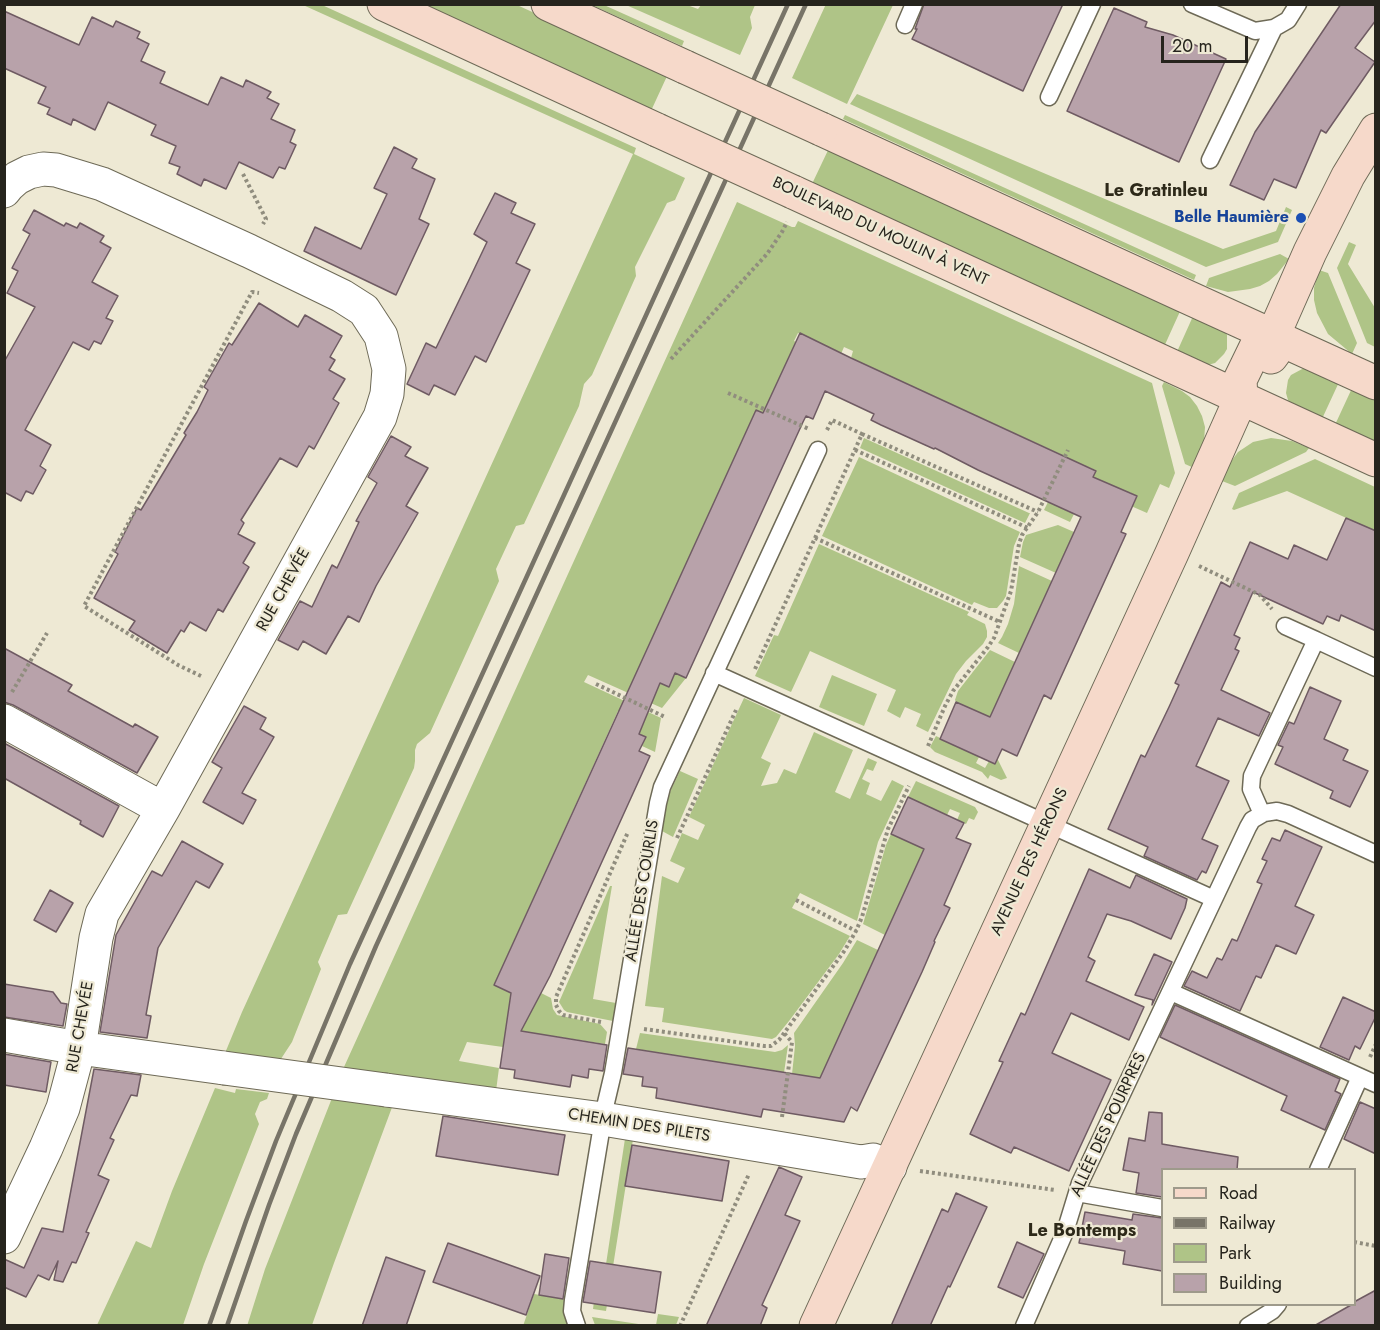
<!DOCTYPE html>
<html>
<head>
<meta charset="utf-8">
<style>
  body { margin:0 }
  #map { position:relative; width:1380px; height:1330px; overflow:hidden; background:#eee9d4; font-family:Jost,sans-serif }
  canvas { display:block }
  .frame { position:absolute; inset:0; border:6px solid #26241d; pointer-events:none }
  .legend { position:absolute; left:1161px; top:1168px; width:195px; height:138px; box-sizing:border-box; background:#eee9d4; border:2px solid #9e9a8b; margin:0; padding:8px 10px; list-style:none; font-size:18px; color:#26241d }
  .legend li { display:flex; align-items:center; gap:12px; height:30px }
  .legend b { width:30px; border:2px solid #9e9a8b }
  .scale { position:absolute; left:1161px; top:36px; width:87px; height:27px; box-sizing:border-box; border:3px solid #26241d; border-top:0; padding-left:8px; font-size:18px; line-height:21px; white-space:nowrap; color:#26241d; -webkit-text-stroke:4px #eee9d4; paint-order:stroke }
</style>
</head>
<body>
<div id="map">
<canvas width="1380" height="1330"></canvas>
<div class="frame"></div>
<ul class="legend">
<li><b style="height:8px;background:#f6d9ca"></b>Road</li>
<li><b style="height:8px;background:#787468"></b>Railway</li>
<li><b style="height:16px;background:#afc487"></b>Park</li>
<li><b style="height:16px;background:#b8a2aa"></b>Building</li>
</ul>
<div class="scale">20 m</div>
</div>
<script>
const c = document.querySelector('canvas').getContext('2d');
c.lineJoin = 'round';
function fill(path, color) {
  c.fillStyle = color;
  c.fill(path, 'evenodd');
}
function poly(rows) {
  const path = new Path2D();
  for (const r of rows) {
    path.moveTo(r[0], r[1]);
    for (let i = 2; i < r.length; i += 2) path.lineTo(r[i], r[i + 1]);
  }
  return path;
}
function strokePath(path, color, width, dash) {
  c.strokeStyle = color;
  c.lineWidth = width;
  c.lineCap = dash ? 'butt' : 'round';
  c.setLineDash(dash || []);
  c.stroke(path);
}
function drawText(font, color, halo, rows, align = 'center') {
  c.font = font + ' Jost,sans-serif';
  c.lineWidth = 4.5;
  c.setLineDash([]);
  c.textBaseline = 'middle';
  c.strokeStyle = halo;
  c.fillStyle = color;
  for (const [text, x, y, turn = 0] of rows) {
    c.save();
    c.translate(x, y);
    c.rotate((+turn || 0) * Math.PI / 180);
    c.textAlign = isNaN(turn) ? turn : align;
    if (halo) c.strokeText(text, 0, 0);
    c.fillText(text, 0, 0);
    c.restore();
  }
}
fill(poly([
  [826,4,893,5,847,104,792,78],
  [303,5,322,5,636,148,634,154,685,178,675,200,667,203,635,267,636,276,592,375,584,384,579,406,524,524,516,526,496,569,499,581,430,733,417,744,415,750,415,761,414,768,347,914,338,915,318,962,321,969,292,1042,275,1068,223,1058,242,1012,633,154],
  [412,5,517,5,668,74,650,113],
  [592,5,604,5,684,41,682,46],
  [626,5,687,5,698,9,701,5,755,5,750,17,752,28,740,55],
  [857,94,1223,249,1276,231,1286,207,1292,210,1278,242,1206,267,850,104],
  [845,115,1196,275,1194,280,843,119],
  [831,144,1182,307,1163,349,811,186],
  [737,202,792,227,795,227,798,221,1152,383,1175,473,1169,488,1160,484,1147,513,1131,506,1134,504,1137,496,1129,492,1128,494,1093,477,1095,470,1086,466,1083,473,1060,454,851,358,853,351,844,347,841,354,798,333,794,341,796,342,763,413,756,410,632,683,655,694,660,683,669,687,675,673,686,678,662,708,588,675,584,682,661,718,655,752,642,746,646,737,638,733,642,722,618,711,494,985,530,1002,535,990,551,998,553,1009,557,1015,600,1024,607,1032,605,1044,506,1029,503,1047,467,1042,459,1061,499,1068,496,1091,339,1078],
  [1349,242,1356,245,1348,264,1375,308,1375,347,1367,343,1337,268],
  [1280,254,1289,259,1277,274,1269,281,1260,286,1250,289,1228,292,1206,286,1209,278],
  [1319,270,1328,273,1357,343,1352,354,1328,334,1317,313,1314,300,1314,288],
  [1194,314,1225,331,1227,335,1227,349,1224,354,1215,363,1204,366,1176,354],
  [1304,368,1340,380,1321,421,1292,407,1288,400,1286,393,1288,380,1291,375],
  [1164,382,1182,391,1190,397,1197,406,1202,416,1205,427,1204,442,1194,468,1185,464,1162,386],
  [1353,386,1375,396,1375,446,1334,427],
  [864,438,1029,513,1030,513,1025,523,860,448],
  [1271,438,1292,441,1309,448,1306,452,1235,486,1222,481,1230,463,1238,452,1253,442],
  [859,457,1020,532,1014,546,1006,596,1003,601,997,608,989,608,974,602,972,605,822,536],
  [1315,459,1375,487,1375,531,1287,491,1234,510,1232,509,1239,493],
  [1048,502,1074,514,1070,522,1044,510],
  [1058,525,1074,532,1056,573,1020,557,1023,542,1026,535],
  [819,544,969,612,967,615,985,624,987,631,987,637,983,644,966,661,956,674,928,732,916,726,921,714,905,707,900,718,887,711,896,690,810,651,791,692,755,676,774,635,778,636],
  [1019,566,1052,581,1019,653,998,643,1002,637,1008,624,1014,604],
  [990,650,1015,662,990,717,956,702,955,700,958,691],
  [832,675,877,694,864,726,819,707],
  [744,698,781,715,761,758,771,763,761,786,777,783,784,769,796,774,814,732,853,750,835,792,850,799,868,758,877,762,873,771,867,769,862,779,870,783,866,794,881,801,892,780,904,786,878,842,857,921,800,893,792,908,850,936,839,954,789,1021,776,1037,772,1039,662,1022,664,1008,645,1006,662,876,678,883,685,868,670,861,682,833,698,840,705,825,689,817],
  [936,736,979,757,976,763,985,768,989,761,995,764,997,758,1007,778,1001,780,990,775,988,779,982,772,935,752,930,747],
  [680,771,698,779,673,837,662,831,664,813,670,792],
  [916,781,975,807,978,812,974,820,969,818,966,824,957,820,960,813,950,809,947,815,908,797],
  [891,834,924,849,885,935,863,924,886,845],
  [610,886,612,886,593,999,616,1003,613,1021,567,1012,564,1010,559,1002],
  [857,940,878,950,812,1096,790,1093,795,1046,794,1033,843,963],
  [640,1033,775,1052,782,1050,788,1045,784,1073,636,1049],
  [215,1088,235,1093,236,1089,269,1093,267,1099,260,1102,255,1114,259,1124,204,1264,183,1325,97,1325,136,1241,151,1248,172,1191],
  [332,1098,394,1102,334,1263,312,1325,247,1326,265,1269],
  [626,1132,634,1133,606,1311,593,1309,595,1294,603,1284],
  [534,1294,564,1299,564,1311,569,1325,523,1326],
  [658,1314,679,1317,676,1325,656,1325],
  [592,1317,645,1325,595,1325]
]), '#afc487');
const building = poly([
  [924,4,1063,4,1023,91,912,39,917,29,915,29,924,4],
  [1341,4,1376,4,1376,20,1355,48,1375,62,1326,133,1321,130,1296,188,1274,179,1264,200,1230,185,1255,132,1341,4],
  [1114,8,1147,22,1145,27,1173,35,1226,59,1179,162,1067,111,1114,8],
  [4,11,79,45,92,17,113,27,116,21,140,32,137,38,149,44,141,61,165,72,160,83,208,105,221,77,243,87,246,80,271,92,267,98,279,104,271,119,295,130,290,142,296,145,285,169,279,167,273,178,239,162,226,189,204,179,201,186,177,174,180,167,169,163,176,146,151,135,156,125,108,102,95,130,73,119,71,125,47,114,50,108,38,103,46,87,4,68,4,11],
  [394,147,417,159,412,168,435,179,419,219,429,224,396,295,304,251,315,227,361,249,387,194,374,188,394,147],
  [495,193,516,203,511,213,535,224,516,263,530,270,486,362,475,356,455,395,434,385,429,395,407,384,426,343,436,348,468,282,487,242,474,234,495,193],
  [34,210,64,226,66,223,77,228,80,223,104,236,100,242,111,248,92,282,118,296,106,318,113,321,101,344,94,341,89,350,73,342,25,430,51,445,40,466,46,470,33,494,26,491,21,501,4,492,4,362,35,307,7,293,18,271,12,268,30,234,23,230,34,210],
  [259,303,298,327,305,315,342,336,330,357,335,360,329,370,345,379,333,399,339,403,314,449,309,446,297,467,280,458,241,520,244,523,238,534,255,543,243,563,249,567,223,612,218,609,206,631,190,622,184,632,181,630,167,653,129,630,135,621,94,598,118,554,115,552,137,508,141,510,186,435,184,433,197,412,208,390,204,387,229,343,232,345,259,303],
  [800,333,851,358,1096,471,1093,477,1137,496,1121,532,1126,534,1051,699,1044,695,1017,756,1002,749,995,764,940,739,956,702,990,717,1081,517,978,470,935,448,934,449,881,425,871,420,874,414,825,391,813,419,806,416,803,422,686,678,675,673,669,687,660,683,639,734,646,737,639,751,650,756,550,976,521,1031,607,1045,603,1071,589,1069,588,1078,572,1075,570,1087,514,1078,515,1070,500,1068,511,993,494,985,756,410,763,413,800,333],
  [391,436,411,447,405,456,428,468,406,506,418,513,376,586,359,622,348,616,326,654,303,641,298,650,278,640,300,601,312,607,332,565,337,568,359,522,356,521,377,483,368,477,391,436],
  [1346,518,1376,531,1376,631,1341,615,1339,621,1327,616,1323,624,1253,592,1234,635,1240,638,1235,649,1239,651,1221,690,1270,713,1259,736,1218,718,1196,766,1229,781,1202,839,1218,846,1206,873,1202,871,1197,880,1144,856,1148,847,1108,829,1141,755,1145,757,1169,707,1179,685,1175,683,1221,582,1230,587,1250,542,1288,559,1294,545,1327,560,1346,518],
  [4,648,72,685,68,691,133,727,135,724,158,737,137,773,13,705,4,702,4,648],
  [1310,687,1341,701,1324,739,1348,750,1343,760,1368,771,1350,807,1330,798,1333,791,1275,764,1283,747,1278,745,1289,722,1294,724,1310,687],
  [244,706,266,718,260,729,274,737,242,793,256,800,243,824,203,802,222,768,212,762,244,706],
  [4,743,119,806,103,837,80,824,81,821,4,778,4,743],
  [908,797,964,823,956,838,971,844,944,905,950,908,934,941,935,942,922,972,857,1111,851,1107,844,1122,763,1109,761,1117,656,1098,657,1088,642,1086,643,1077,623,1074,628,1048,820,1078,924,849,891,834,908,797],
  [1285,830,1322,847,1295,906,1314,915,1296,954,1276,945,1261,978,1256,976,1240,1011,1184,986,1192,971,1207,978,1217,958,1222,960,1232,939,1237,941,1262,884,1257,882,1267,861,1262,859,1272,838,1280,841,1285,830],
  [182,841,223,864,209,888,196,881,158,948,146,1015,151,1016,147,1038,100,1032,116,935,152,871,162,876,182,841],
  [1089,869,1130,888,1136,875,1187,899,1185,908,1171,939,1131,921,1107,914,1088,957,1095,961,1086,981,1144,1007,1129,1040,1071,1013,1052,1053,1111,1080,1069,1171,1014,1147,1011,1153,970,1134,1003,1062,999,1061,1021,1013,1025,1015,1089,869],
  [50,890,73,903,56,932,34,920,50,890],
  [1154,954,1172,962,1152,1005,1153,1000,1135,995,1154,954],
  [4,984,53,992,61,1003,67,1004,63,1026,4,1017,4,984],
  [1343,997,1376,1012,1376,1016,1360,1049,1355,1046,1349,1060,1320,1047,1343,997],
  [1175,1005,1340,1079,1335,1091,1341,1094,1325,1130,1281,1110,1287,1096,1160,1037,1175,1005],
  [4,1054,51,1062,46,1092,4,1085,4,1054],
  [94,1069,141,1075,137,1096,131,1095,110,1138,114,1140,98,1175,109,1180,86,1232,89,1233,76,1263,72,1262,63,1282,54,1280,58,1261,49,1280,38,1275,26,1297,4,1287,4,1259,24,1268,42,1228,63,1232,94,1069],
  [1360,1102,1376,1109,1376,1154,1344,1139,1360,1102],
  [1149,1112,1162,1113,1162,1144,1238,1157,1237,1170,1162,1170,1162,1197,1136,1193,1139,1173,1123,1170,1129,1138,1145,1141,1149,1112],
  [443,1116,565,1135,558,1175,436,1156,443,1116],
  [632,1145,729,1161,722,1201,625,1186,632,1145],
  [779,1167,802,1177,785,1215,800,1221,762,1305,767,1308,760,1326,706,1326,779,1167],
  [956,1193,987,1207,950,1287,948,1286,930,1326,891,1326,942,1209,948,1212,956,1193],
  [1085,1212,1132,1220,1133,1214,1162,1218,1162,1271,1123,1264,1125,1251,1079,1243,1085,1212],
  [1017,1242,1044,1254,1023,1298,998,1287,1017,1242],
  [448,1243,540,1276,526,1315,433,1282,448,1243],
  [545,1254,569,1258,563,1299,539,1295,545,1254],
  [386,1257,425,1271,406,1326,362,1326,386,1257],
  [590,1261,661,1272,655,1313,583,1302,590,1261],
  [1376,1290,1376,1326,1314,1326,1351,1305,1354,1305,1354,1302,1376,1290]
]);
fill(building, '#b8a2aa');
strokePath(building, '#6f5b63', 1.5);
const lane = poly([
  [1192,4,1255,31,1274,28,1288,20,1298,4],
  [905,25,914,4],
  [1049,97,1092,4],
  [1210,160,1274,28],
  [1285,626,1316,640],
  [714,673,1214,899,1248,827,1252,820,1264,813,1277,811,1288,814,1376,854],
  [1262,814,1251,789,1252,776,1316,640,1376,668],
  [1171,992,1376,1084],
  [1318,1170,1360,1077],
  [1077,1193,1162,1208],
  [577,1326,572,1311,573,1300,605,1107,613,1073,658,803,662,787,818,450],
  [1024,1326,1065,1232,1080,1183,1214,899],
  [1248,1326,1272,1311,1278,1304]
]);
const street = poly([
  [4,191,8,186,17,178,29,172,43,169,56,170,102,184,249,251,342,296,364,310,381,336,389,369,387,394,380,417,163,809,102,914,96,938,79,1048,63,1108,46,1148,4,1237],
  [4,721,163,809],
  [4,1035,79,1048,224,1068],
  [386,1090,603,1119,861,1162,873,1160,890,1167]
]);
const secondary = poly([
  [384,4,657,130],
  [548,4,685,67],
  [821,129,1185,296,1376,383],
  [793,192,1376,460],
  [1271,357,1274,353,1273,336,1310,252,1348,176,1376,130],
  [816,1326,1172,553,1241,398,1240,380,1257,345,1273,336]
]);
strokePath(lane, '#6e6a57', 19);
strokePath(street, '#6e6a57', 35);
strokePath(secondary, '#6e6a57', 35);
strokePath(poly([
  [243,174,266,219,263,224],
  [671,359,767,254,782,232,787,222],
  [728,393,809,429],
  [827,430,832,420,862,434],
  [855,450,1028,528],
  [815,538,862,434,1038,512],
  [1199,566,1260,595,1272,609],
  [755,669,815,538,1000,622],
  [201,676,178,665,84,606,252,292,259,293],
  [596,684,665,717],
  [12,692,47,633],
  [928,746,945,706,953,691,988,647,994,638,1011,591,1019,544,1022,535,1038,512,1068,450],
  [677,838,737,708],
  [796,900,856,931],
  [601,1022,563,1015,559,1011,556,1005,556,997,628,832],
  [644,1029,764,1046,771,1046,779,1040,845,950,856,931,862,917,888,829,909,786],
  [1370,1057,1376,1044],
  [782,1117,792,1042,784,1033],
  [920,1171,1055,1190],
  [1354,1242,1376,1246],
  [680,1326,749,1174]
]), '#908d7e', 4, [3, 3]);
strokePath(lane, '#fff', 16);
strokePath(street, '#fff', 33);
strokePath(secondary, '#f6d9ca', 33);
strokePath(poly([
  [209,1326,246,1221,276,1141,350,964,788,4],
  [227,1326,269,1205,296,1134,376,946,806,4]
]), '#787468', 4.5);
const streetBridge = poly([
  [224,1068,386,1090]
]);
const secondaryBridge = poly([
  [685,67,821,129],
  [657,130,793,192]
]);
strokePath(streetBridge, '#6e6a57', 35, []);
strokePath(secondaryBridge, '#6e6a57', 35, []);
strokePath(streetBridge, '#fff', 33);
strokePath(secondaryBridge, '#f6d9ca', 33);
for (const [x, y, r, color] of [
  [1301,218,6,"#1a4fb4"]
]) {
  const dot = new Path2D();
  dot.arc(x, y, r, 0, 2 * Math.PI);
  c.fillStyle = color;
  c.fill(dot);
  strokePath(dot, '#eee9d4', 2);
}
drawText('bold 16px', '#164399', '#eee9d4', [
  ["Belle Haumière",1289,218]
], 'right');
drawText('16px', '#26241d', '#eee9d4', [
  ["BOULEVARD DU MOULIN À VENT",880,232,25],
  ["RUE CHEVÉE",284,590,-61],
  ["AVENUE DES HÉRONS",1030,862,-65],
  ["ALLÉE DES COURLIS",643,891,-81],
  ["RUE CHEVÉE",81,1027,-80],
  ["ALLÉE DES POURPRES",1109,1125,-65],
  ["CHEMIN DES PILETS",639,1126,9]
]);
drawText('bold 18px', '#2d2919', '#eee9d4', [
  ["Le Gratinleu",1156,192],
  ["Le Bontemps",1082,1232]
]);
</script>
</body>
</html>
